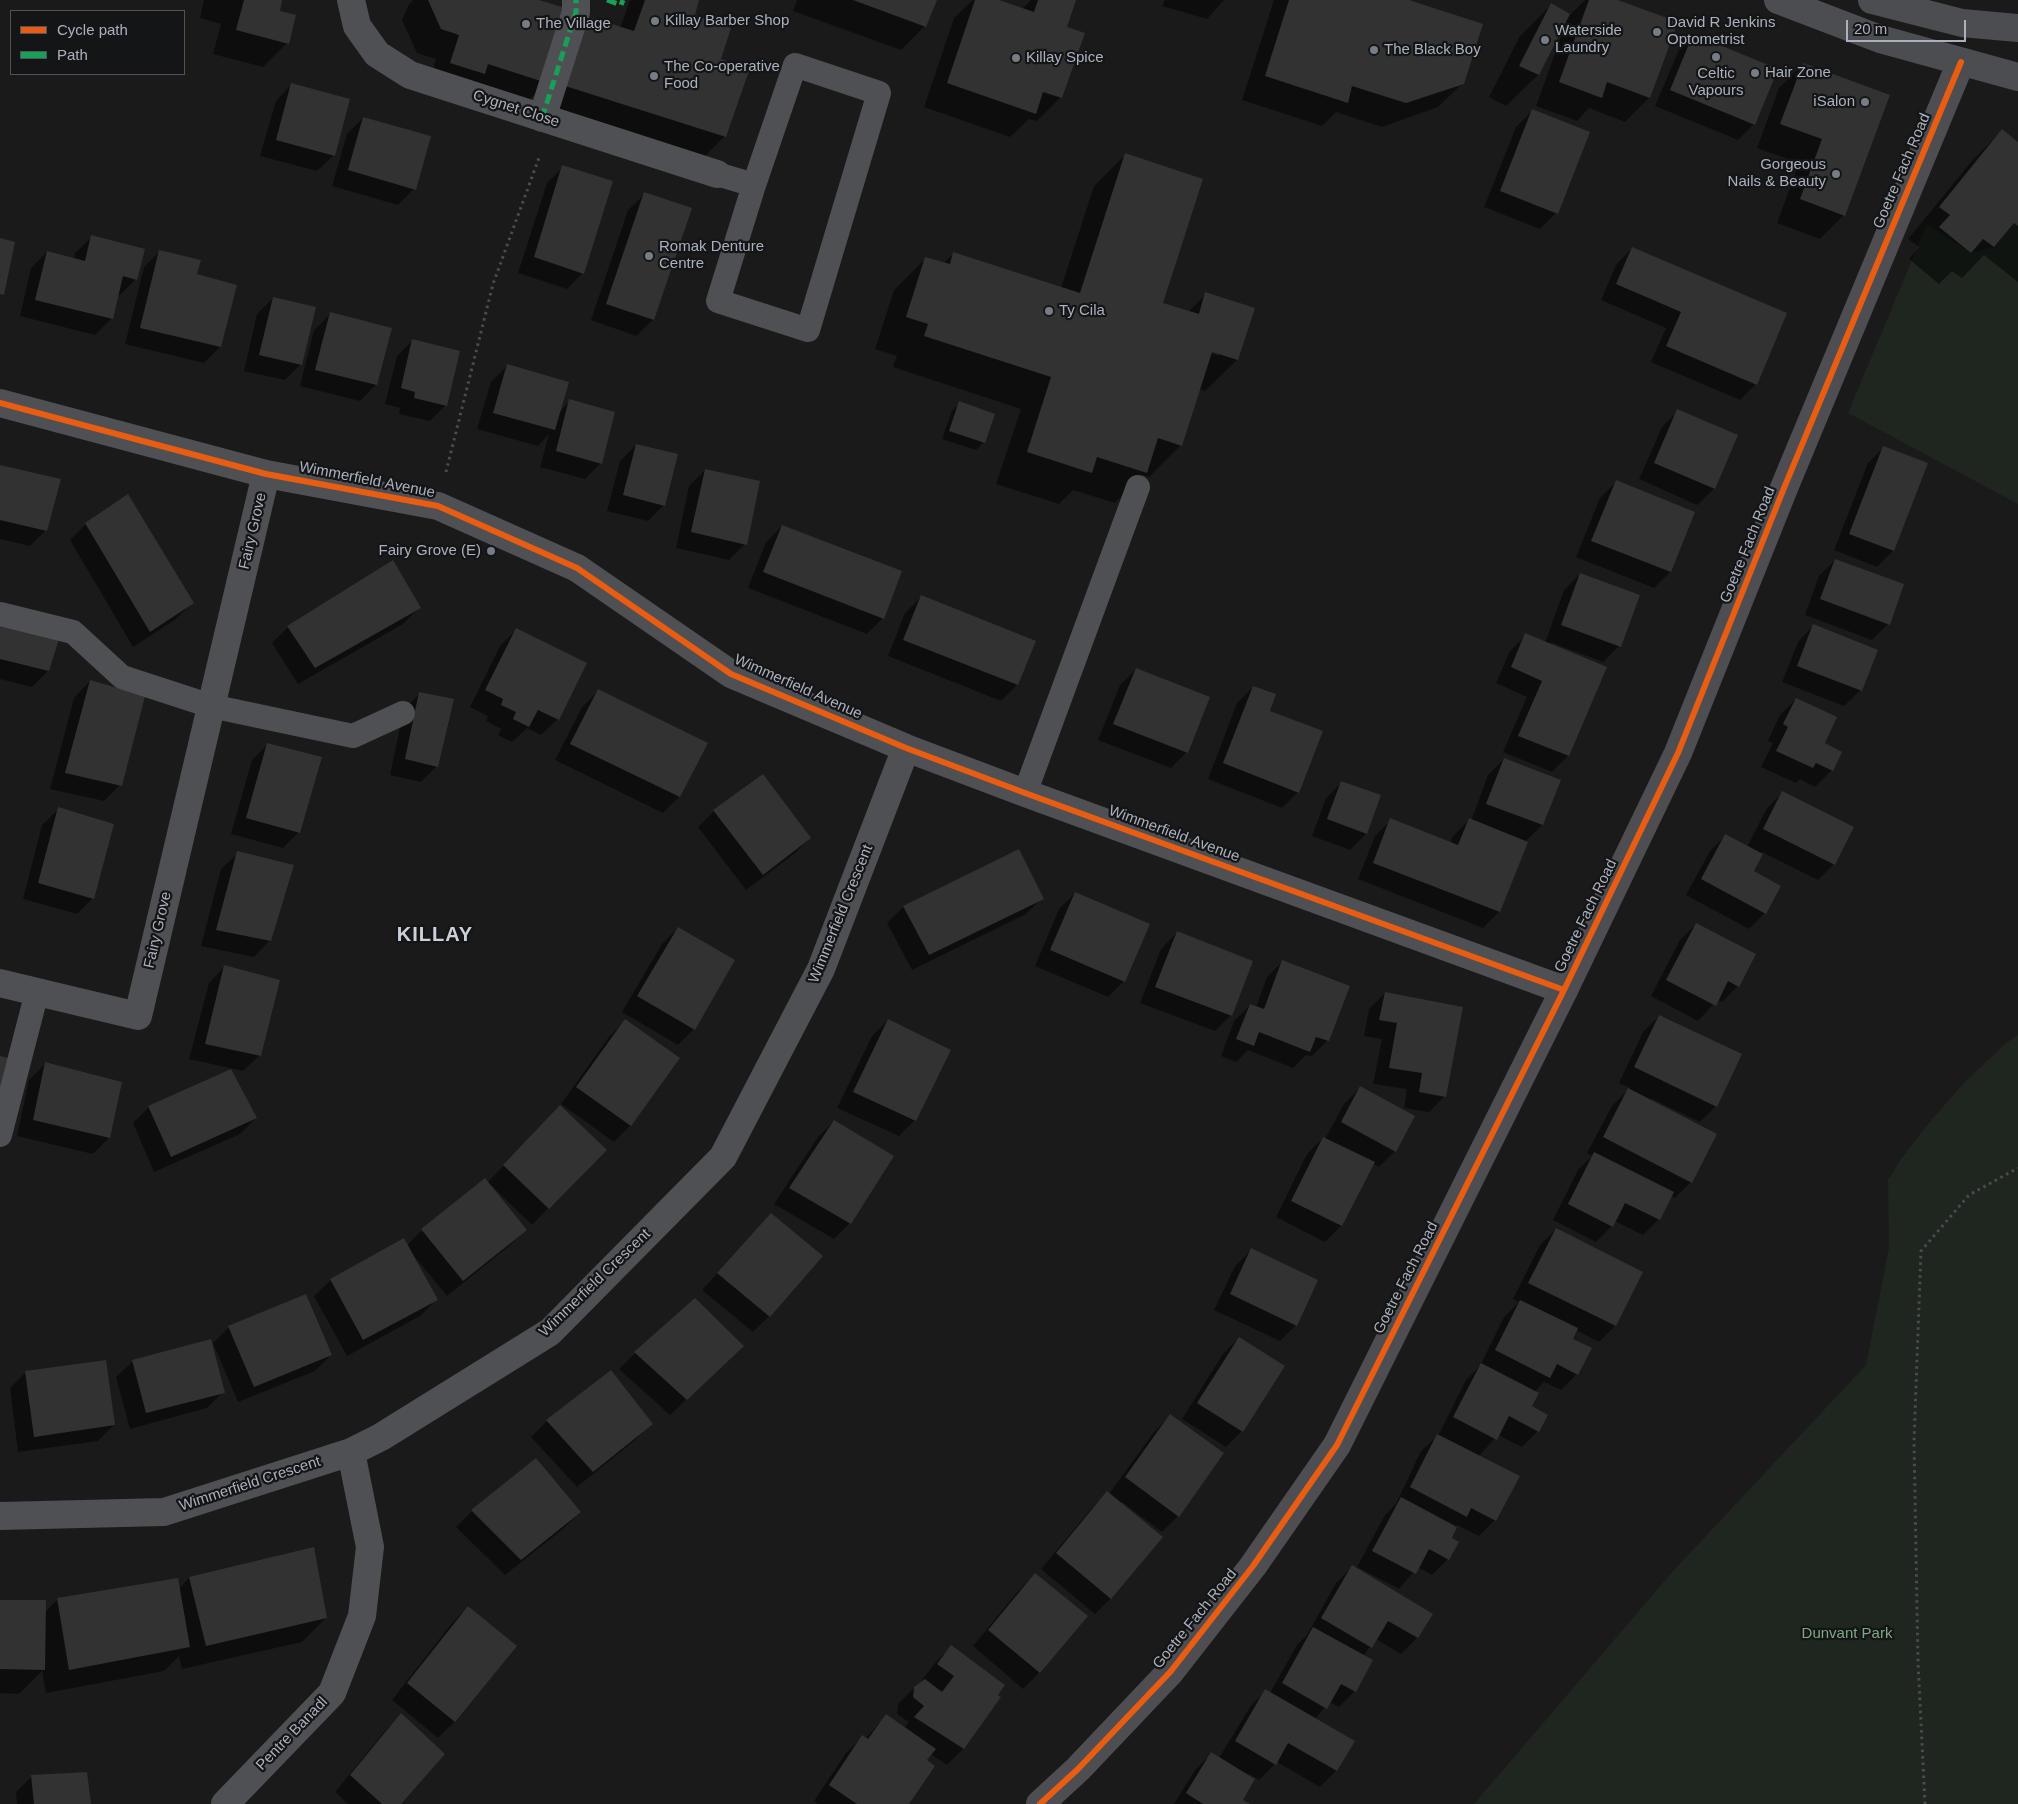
<!DOCTYPE html>
<html>
<head>
<meta charset="utf-8">
<style>
  body { margin:0 }
  #map { position:relative; width:2018px; height:1804px; overflow:hidden; background:#1a1a1b; font-family:Arial,sans-serif }
  canvas { display:block }
  .legend { position:absolute; left:10px; top:10px; width:175px; height:65px; box-sizing:border-box; background:#141517; border:1px solid #505359; margin:0; padding:6px 9px; list-style:none; font-size:15px; color:#abb1bc }
  .legend li { display:flex; align-items:center; gap:10px; height:25px }
  .legend b { width:25px; border:1px solid #505359 }
  .scale { position:absolute; left:1846px; top:20px; width:120px; height:22px; box-sizing:border-box; border:2px solid #abb1bc; border-top:0; padding-left:6px; font-size:15px; line-height:18px; white-space:nowrap; color:#abb1bc; -webkit-text-stroke:4px #141517; paint-order:stroke }
</style>
</head>
<body>
<div id="map">
<canvas width="2018" height="1804"></canvas>
<ul class="legend">
<li><b style="height:6px;background:#e95d12"></b>Cycle path</li>
<li><b style="height:6px;background:#1a9f57"></b>Path</li>
</ul>
<div class="scale">20 m</div>
</div>
<script>
const c = document.querySelector('canvas').getContext('2d');
c.lineJoin = 'round';
function fill(path, color) {
  c.fillStyle = color;
  c.fill(path, 'evenodd');
}
function poly(rows) {
  const path = new Path2D();
  for (const r of rows) {
    path.moveTo(r[0], r[1]);
    for (let i = 2; i < r.length; i += 2) path.lineTo(r[i], r[i + 1]);
  }
  return path;
}
function strokePath(path, color, width, dash) {
  c.strokeStyle = color;
  c.lineWidth = width;
  c.lineCap = dash ? 'butt' : 'round';
  c.setLineDash(dash || []);
  c.stroke(path);
}
function drawText(font, color, halo, rows, align = 'center') {
  c.font = font + ' Arial,sans-serif';
  c.lineWidth = 4.5;
  c.setLineDash([]);
  c.textBaseline = 'middle';
  c.strokeStyle = halo;
  c.fillStyle = color;
  for (const [text, x, y, turn = 0] of rows) {
    c.save();
    c.translate(x, y);
    c.rotate((+turn || 0) * Math.PI / 180);
    c.textAlign = isNaN(turn) ? turn : align;
    if (halo) c.strokeText(text, 0, 0);
    c.fillText(text, 0, 0);
    c.restore();
  }
}
fill(poly([
  [2014,223,2018,226,2018,504,1848,413,1927,224,1971,253,1994,247],
  [2018,1035,2018,1804,1474,1804,1673,1571,1866,1365,1889,1248,1888,1180,1901,1159,1932,1119,1965,1082,2006,1043]
]), '#1e261f');
fill(poly([
  [204,0,281,0,278,11,287,43,263,67,213,54,221,24,200,18],
  [413,0,535,0,620,28,630,0,698,0,693,16,720,59,725,136,701,160,536,108,542,87,522,107,427,87,436,59,417,53,402,20,408,6],
  [797,0,936,0,925,26,901,50,793,11],
  [973,0,995,0,1022,9,1031,0,1075,0,1065,27,1061,97,1037,121,1029,119,1010,137,924,107,954,18],
  [1165,0,1224,0,1207,19,1162,6],
  [1274,0,1405,0,1463,83,1438,107,1382,127,1336,112,1322,126,1242,100],
  [1585,0,1614,0,1676,23,1649,98,1625,122,1589,108,1577,121,1536,106,1567,20,1566,19,1538,75,1506,106,1489,97,1520,36,1551,5,1570,15],
  [1694,35,1754,124,1738,140,1655,106,1678,52],
  [1803,64,1844,215,1820,239,1777,223,1799,163,1757,148,1779,88],
  [292,84,334,155,317,171,260,156,276,101],
  [1532,111,1556,213,1540,229,1484,207,1516,127],
  [363,118,414,189,398,205,332,186,347,134],
  [2002,130,2018,143,2018,282,1984,255,1962,278,1952,271,1939,284,1909,259,1919,247,1908,239,1971,162],
  [1125,155,1162,303,1188,312,1206,294,1237,360,1205,391,1199,389,1181,445,1149,477,1143,475,1115,503,1073,490,1059,504,996,484,1021,409,893,367,897,356,875,349,894,290,926,258,943,264,954,253,1061,288,1094,186],
  [1206,351,1219,353,1219,356],
  [563,167,583,273,567,289,518,273,547,183],
  [645,194,690,209,653,320,636,336,591,320,628,210],
  [92,237,136,279,120,295,117,295,112,318,95,335,20,316,31,268,47,252,74,259,75,253],
  [1632,248,1756,384,1740,400,1651,362,1666,328,1601,300,1616,265],
  [160,251,220,347,204,363,125,344,144,267],
  [273,298,301,364,285,380,244,371,257,314],
  [330,314,376,385,360,401,300,386,314,330],
  [413,340,446,405,430,421,399,414,400,408,385,404,397,356],
  [507,366,559,412,570,401,601,463,585,479,540,467,549,434,538,446,477,429,491,382],
  [960,403,984,442,976,450,942,439,952,411],
  [1678,411,1736,436,1714,489,1697,505,1639,479,1662,427],
  [636,445,664,505,648,521,607,511,620,461],
  [1884,447,1927,464,1893,551,1877,567,1834,550,1868,463],
  [0,466,46,530,30,546,0,539],
  [705,470,745,544,729,560,676,548,689,486],
  [1616,482,1693,513,1670,572,1654,588,1576,557,1600,498],
  [86,524,192,603,176,619,133,647,70,540],
  [782,526,883,618,867,634,748,588,766,542],
  [1835,560,1888,624,1872,640,1805,615,1819,576],
  [1580,574,1619,646,1603,662,1552,643,1551,645,1605,668,1568,756,1552,772,1503,752,1527,697,1496,683,1510,651,1526,635,1545,643,1564,590],
  [921,597,1017,685,1001,701,888,656,905,613],
  [419,608,403,624,298,684,272,643,288,627],
  [1814,625,1861,690,1844,706,1782,682,1798,642],
  [0,626,48,671,32,687,0,679],
  [516,630,558,719,541,735,527,728,512,742,498,735,501,729,486,721,488,716,470,707,500,646],
  [1136,669,1187,752,1171,768,1098,740,1120,685],
  [90,681,120,785,104,801,50,789,74,698],
  [1253,687,1269,711,1298,792,1282,808,1208,779,1237,703],
  [598,691,679,797,663,813,555,760,582,707],
  [420,693,437,766,421,782,390,775,404,709],
  [1796,699,1823,744,1840,752,1831,771,1815,787,1800,779,1796,783,1761,767,1773,743,1768,741,1780,715],
  [268,744,299,832,283,848,231,834,252,760],
  [1504,759,1559,781,1542,825,1525,842,1499,912,1483,928,1358,879,1375,836,1391,820,1450,843,1453,836,1469,820,1471,821,1488,775],
  [762,776,810,838,794,854,746,890,698,827,714,811],
  [1342,782,1380,796,1366,834,1350,850,1312,836,1326,798],
  [1783,792,1834,864,1818,880,1762,852,1752,872,1765,913,1749,929,1686,895,1710,851,1726,835,1747,847,1767,808],
  [59,809,93,898,77,914,23,899,42,825],
  [238,853,270,940,254,957,201,946,221,869],
  [1075,893,1124,981,1108,997,1035,966,1059,909],
  [1042,898,1026,914,912,970,887,923,903,907],
  [1696,924,1738,986,1722,1002,1717,1000,1698,1021,1651,996,1680,940],
  [678,928,694,1029,678,1045,622,1012,662,944],
  [1177,932,1231,1015,1215,1031,1140,1003,1161,949],
  [1283,961,1328,1040,1312,1056,1306,1055,1293,1068,1248,1050,1236,1062,1221,1056,1234,1021,1250,1005,1256,1007,1267,977],
  [225,966,260,1055,243,1071,189,1059,209,983],
  [1385,993,1445,1096,1429,1112,1404,1108,1407,1089,1373,1084,1382,1039,1364,1036,1369,1009],
  [1659,1016,1716,1106,1700,1122,1652,1099,1651,1101,1691,1182,1675,1198,1671,1196,1659,1219,1643,1235,1615,1221,1612,1226,1596,1242,1553,1220,1578,1170,1592,1156,1587,1153,1612,1106,1630,1088,1619,1083,1643,1032],
  [888,1020,915,1120,899,1136,837,1108,872,1036],
  [625,1021,678,1058,630,1126,614,1142,561,1104,609,1037],
  [45,1064,109,1138,93,1154,17,1136,29,1080],
  [1360,1088,1395,1151,1379,1167,1373,1163,1341,1226,1325,1242,1276,1217,1307,1154,1323,1138,1325,1139,1344,1104],
  [149,1107,256,1118,240,1134,154,1172,133,1123],
  [834,1121,850,1223,834,1239,774,1204,818,1137],
  [545,1122,605,1150,532,1225,491,1185,489,1186,525,1230,509,1246,447,1296,414,1256,436,1300,420,1316,347,1356,314,1296,331,1280,406,1246,422,1230,485,1180,487,1183],
  [771,1214,769,1316,753,1332,702,1290],
  [1556,1229,1642,1272,1615,1326,1599,1342,1576,1330,1571,1340,1577,1374,1561,1390,1544,1382,1534,1392,1530,1407,1538,1431,1522,1447,1498,1435,1479,1456,1495,1520,1479,1536,1457,1525,1450,1538,1448,1559,1432,1575,1418,1567,1399,1589,1357,1567,1385,1515,1396,1504,1421,1451,1439,1434,1466,1380,1480,1366,1504,1317,1519,1302,1513,1299,1540,1245],
  [1251,1250,1296,1325,1280,1341,1214,1310,1235,1266],
  [229,1327,331,1355,315,1371,238,1402,213,1343],
  [1239,1338,1242,1431,1226,1447,1182,1419,1223,1354],
  [635,1353,726,1362,670,1415,619,1369],
  [133,1361,223,1392,207,1408,130,1429,116,1377],
  [26,1372,114,1425,98,1441,18,1452,10,1388],
  [611,1372,651,1424,635,1440,577,1487,531,1437,547,1421],
  [1170,1416,1178,1516,1162,1532,1122,1502,1111,1598,1095,1614,1041,1569,1091,1509,1107,1493,1109,1494,1154,1432],
  [472,1511,580,1512,564,1528,505,1575,456,1527],
  [313,1549,326,1618,302,1642,182,1669,179,1656,164,1671,46,1693,42,1671,19,1694,0,1693,0,1601,45,1612,58,1599,179,1589,189,1578],
  [1352,1567,1417,1638,1401,1654,1376,1639,1363,1656,1355,1691,1339,1707,1329,1702,1315,1719,1353,1741,1336,1771,1320,1787,1277,1762,1259,1780,1249,1774,1241,1800,1247,1804,1174,1804,1195,1770,1211,1754,1219,1758,1250,1707,1266,1690,1270,1693,1297,1645,1307,1635,1336,1583],
  [1035,1574,1039,1673,1023,1689,973,1646,1019,1590],
  [468,1607,515,1646,454,1722,438,1738,392,1700,452,1623],
  [951,1647,999,1697,963,1749,947,1765,930,1754,907,1804,818,1804,814,1801,846,1753,862,1737,865,1739,886,1716,904,1728,909,1722,897,1714,898,1704,914,1688,924,1682,922,1680,935,1663],
  [401,1715,400,1804,348,1804,335,1792,385,1731],
  [32,1776,89,1804,17,1804,16,1792]
]), '#0007');
fill(poly([
  [244,0,282,0,280,11,296,15,289,44,236,30],
  [428,0,539,0,572,10,547,83,488,64,485,74,450,63,459,35,441,29],
  [645,0,699,0,695,15,731,28,721,59,750,68,726,137,559,84,580,14,634,31],
  [853,0,937,0,926,27],
  [975,0,999,0,1034,12,1038,0,1076,0,1067,27,1085,33,1062,98,1043,92,1036,114,947,83],
  [1289,0,1409,0,1483,24,1464,84,1406,103,1352,86,1348,103,1265,76],
  [1589,0,1618,0,1678,22,1650,98,1607,82,1602,98,1559,82],
  [1551,3,1570,14,1539,75,1519,66],
  [1693,34,1778,69,1755,125,1670,90],
  [1803,63,1890,95,1845,216,1800,199,1822,139,1780,124],
  [291,83,350,99,335,156,276,140],
  [1532,109,1590,132,1558,214,1500,191],
  [363,117,431,136,416,190,348,170],
  [2002,129,2018,142,2018,226,2014,223,1994,247,1983,239,1971,253,1939,227,1950,215,1939,207],
  [1125,153,1203,179,1163,303,1199,314,1205,292,1255,308,1238,360,1212,352,1182,446,1158,438,1147,473,1097,457,1092,473,1027,452,1051,377,924,336,928,324,906,317,925,257,950,264,953,252,1080,293],
  [562,165,613,181,584,274,534,257],
  [644,192,692,208,654,320,606,304],
  [91,235,145,249,137,280,123,276,113,319,35,300,47,251,85,261],
  [0,238,15,242,4,295,0,294],
  [1632,247,1787,313,1757,385,1666,346,1681,312,1616,284],
  [159,250,201,260,197,274,237,285,221,347,140,328],
  [273,297,316,307,302,365,259,355],
  [330,312,392,328,377,385,315,370],
  [412,339,460,351,447,406,414,398,415,392,401,388],
  [507,364,569,382,555,430,493,413],
  [569,399,615,412,602,464,556,451],
  [959,401,995,414,985,443,949,431],
  [1677,409,1738,435,1715,489,1654,463],
  [636,444,678,454,665,506,623,495],
  [1883,446,1928,463,1894,551,1849,534],
  [0,465,61,479,47,531,0,520],
  [705,469,760,481,747,545,691,532],
  [1616,480,1695,512,1671,572,1591,541],
  [128,494,194,603,150,632,85,523],
  [782,525,902,571,884,619,763,572],
  [1835,559,1904,584,1890,625,1820,599],
  [393,560,421,608,315,668,287,626],
  [1580,573,1640,595,1621,647,1561,625],
  [921,595,1036,641,1018,685,903,640],
  [1813,624,1878,650,1862,691,1797,666],
  [0,625,59,639,49,671,0,659],
  [516,628,587,663,559,720,538,710,529,727,513,719,516,712,501,705,503,699,485,690],
  [1525,633,1607,667,1569,756,1518,736,1542,681,1511,667],
  [1136,668,1210,697,1188,753,1113,724],
  [90,680,145,696,122,786,65,773],
  [1253,686,1276,694,1270,711,1323,731,1299,793,1223,763],
  [598,689,708,743,680,797,570,744],
  [419,692,454,699,438,767,405,759],
  [1796,698,1837,717,1825,743,1842,752,1833,771,1816,763,1813,768,1776,751,1788,727,1783,724],
  [267,743,322,757,300,833,246,818],
  [1504,758,1561,780,1543,825,1486,804],
  [763,774,811,838,763,875,713,810],
  [1341,781,1381,795,1367,834,1327,819],
  [1782,791,1854,827,1835,865,1763,829],
  [58,807,114,824,94,899,38,883],
  [1390,818,1458,845,1469,818,1528,842,1500,912,1373,863],
  [1725,834,1763,854,1754,871,1781,886,1766,914,1701,879],
  [1019,849,1044,899,929,955,903,906],
  [237,851,294,865,271,941,216,930],
  [1075,892,1150,924,1125,982,1050,950],
  [1696,923,1756,954,1739,987,1728,981,1716,1006,1666,980],
  [678,927,735,960,695,1030,637,996],
  [1177,931,1253,961,1232,1016,1155,987],
  [1282,960,1350,986,1329,1041,1316,1037,1310,1052,1259,1032,1254,1046,1236,1039,1250,1004,1264,1009],
  [224,965,280,980,261,1056,205,1044],
  [1385,992,1463,1007,1446,1097,1419,1092,1422,1073,1389,1068,1397,1023,1379,1020],
  [1659,1015,1742,1054,1717,1107,1634,1067],
  [625,1019,680,1058,631,1126,576,1087],
  [888,1019,951,1050,916,1121,853,1092],
  [0,1056,8,1058,0,1089],
  [45,1062,122,1082,110,1138,33,1120],
  [231,1069,257,1118,171,1157,148,1106],
  [1360,1086,1415,1116,1396,1152,1341,1122],
  [1628,1088,1717,1134,1692,1183,1603,1137],
  [560,1105,607,1150,549,1209,503,1165],
  [834,1120,894,1156,851,1224,789,1188],
  [1323,1137,1375,1162,1342,1226,1291,1201],
  [1594,1152,1674,1192,1660,1220,1625,1203,1613,1227,1568,1204],
  [485,1178,527,1230,463,1281,421,1229],
  [771,1213,823,1256,770,1317,717,1273],
  [1556,1228,1643,1272,1616,1326,1528,1283],
  [404,1238,438,1300,363,1340,330,1279],
  [1251,1248,1318,1280,1297,1326,1230,1294],
  [306,1294,332,1355,254,1387,228,1326],
  [695,1298,744,1346,687,1400,634,1352],
  [1520,1300,1578,1328,1573,1339,1592,1348,1578,1375,1557,1364,1550,1378,1495,1350],
  [1239,1337,1285,1366,1243,1432,1197,1403],
  [211,1339,225,1393,146,1413,132,1360],
  [106,1360,115,1425,34,1437,25,1371],
  [1481,1363,1539,1393,1532,1406,1548,1415,1539,1432,1509,1416,1497,1440,1453,1417],
  [611,1370,653,1424,593,1472,546,1420],
  [1170,1414,1224,1453,1179,1517,1125,1477],
  [1437,1434,1520,1476,1496,1521,1471,1508,1467,1517,1410,1487],
  [536,1458,581,1512,521,1560,471,1510],
  [1107,1491,1163,1537,1111,1599,1056,1553],
  [1401,1497,1457,1527,1452,1538,1459,1542,1449,1560,1429,1549,1416,1574,1372,1551],
  [314,1547,327,1618,206,1646,189,1577],
  [1352,1565,1433,1614,1418,1638,1388,1621,1372,1648,1321,1618],
  [1035,1573,1088,1616,1040,1673,988,1630],
  [178,1578,190,1647,69,1670,57,1598],
  [0,1600,46,1600,45,1670,0,1669],
  [468,1606,517,1646,455,1722,407,1683],
  [1313,1627,1373,1660,1356,1692,1341,1684,1327,1709,1282,1683],
  [951,1645,1005,1685,998,1695,1001,1697,964,1749,914,1717,924,1706,913,1697,914,1687,925,1679,942,1692,954,1676,937,1664],
  [1265,1689,1355,1741,1337,1771,1288,1743,1276,1765,1235,1741],
  [401,1713,445,1754,401,1804,382,1804,350,1775],
  [886,1714,936,1749,927,1760,935,1766,909,1804,857,1804,829,1785,862,1735,868,1739],
  [1211,1752,1255,1779,1243,1800,1250,1804,1203,1804,1186,1793],
  [87,1772,91,1804,34,1804,31,1775]
]), '#323233');
strokePath(poly([
  [446,472,493,284,540,155],
  [1925,1804,1918,1662,1914,1441,1921,1251,1969,1195,2018,1168]
]), '#4a4c4e', 3, [2.5, 4]);
strokePath(poly([
  [717,174,754,185,718,301,808,330,879,93,795,65,754,185],
  [0,614,73,632,122,677,211,706,353,736,403,713],
  [1025,793,1138,487],
  [0,1135,37,992]
]), '#4e5054', 24);
strokePath(poly([
  [351,0,357,26,377,54,410,75,717,174],
  [542,118,576,12,576,0],
  [0,403,266,474,438,506,577,568,731,674,906,748,1025,793,1564,990],
  [0,983,138,1016,266,474],
  [0,1516,164,1512,351,1452,381,1437,550,1332,723,1157,821,969,906,748],
  [225,1804,332,1693,362,1616,370,1547,351,1452]
]), '#4e5054', 28);
strokePath(poly([
  [1040,1804,1078,1769,1171,1671,1253,1566,1337,1445,1564,990,1678,753,1784,488,1961,62]
]), '#4e4e52', 28);
strokePath(poly([
  [1778,0,1880,39,2018,77],
  [1872,0,1962,23,2018,28]
]), '#4c4d50', 28);
strokePath(poly([
  [607,0,621,5,623,0],
  [542,118,576,12,576,0]
]), '#1a9f57', 5, [10, 5]);
strokePath(poly([
  [0,403,266,474,438,506,577,568,731,674,906,748,1025,793,1564,990],
  [1040,1804,1078,1769,1171,1671,1253,1566,1337,1445,1564,990,1678,753,1784,488,1961,62]
]), '#e95d12', 6);
for (const [x, y, r, color] of [
  [655,21,5,"#787c84"],
  [526,24,5,"#787c84"],
  [1657,32,5,"#787c84"],
  [1545,40,5,"#787c84"],
  [1374,50,5,"#787c84"],
  [1716,57,5,"#787c84"],
  [1016,58,5,"#787c84"],
  [1755,73,5,"#787c84"],
  [654,76,5,"#787c84"],
  [1865,102,5,"#787c84"],
  [1836,174,5,"#787c84"],
  [649,256,5,"#787c84"],
  [1049,311,5,"#787c84"],
  [491,551,5,"#787c84"]
]) {
  const dot = new Path2D();
  dot.arc(x, y, r, 0, 2 * Math.PI);
  c.fillStyle = color;
  c.fill(dot);
  strokePath(dot, '#141517', 2);
}
drawText('15px', '#abb1bc', '#141517', [
  ["Killay Barber Shop",665,21],
  ["David R Jenkins",1667,23],
  ["Optometrist",1667,40],
  ["The Village",536,24],
  ["Waterside",1555,31],
  ["Laundry",1555,48],
  ["The Black Boy",1384,50],
  ["Killay Spice",1026,58],
  ["The Co-operative",664,67],
  ["Food",664,84],
  ["Hair Zone",1765,73],
  ["Celtic",1716,74,"center"],
  ["Vapours",1716,91,"center"],
  ["iSalon",1855,102,"right"],
  ["Gorgeous",1826,165,"right"],
  ["Nails & Beauty",1826,182,"right"],
  ["Romak Denture",659,247],
  ["Centre",659,264],
  ["Ty Cila",1059,311],
  ["Fairy Grove (E)",481,551,"right"]
], 'left');
drawText('15px', '#abb1bc', '#141517', [
  ["Cygnet Close",516,109,18],
  ["Goetre Fach Road",1902,171,-67],
  ["Wimmerfield Avenue",367,480,11],
  ["Fairy Grove",253,531,-77],
  ["Goetre Fach Road",1748,545,-68],
  ["Wimmerfield Avenue",798,687,24],
  ["Wimmerfield Avenue",1174,834,20],
  ["Wimmerfield Crescent",841,914,-68],
  ["Goetre Fach Road",1586,916,-64],
  ["Fairy Grove",158,930,-77],
  ["Goetre Fach Road",1406,1278,-63],
  ["Wimmerfield Crescent",595,1283,-44],
  ["Wimmerfield Crescent",250,1484,-18],
  ["Goetre Fach Road",1195,1619,-51],
  ["Pentre Banadl",292,1734,-46]
]);
drawText('15px', '#81a882', '#141517', [
  ["Dunvant Park",1847,1634]
]);
c.letterSpacing = '1px';
drawText('bold 20px', '#cdd0d8', '#141517', [
  ["KILLAY",435,935]
]);
c.letterSpacing = '0px';
</script>
</body>
</html>
